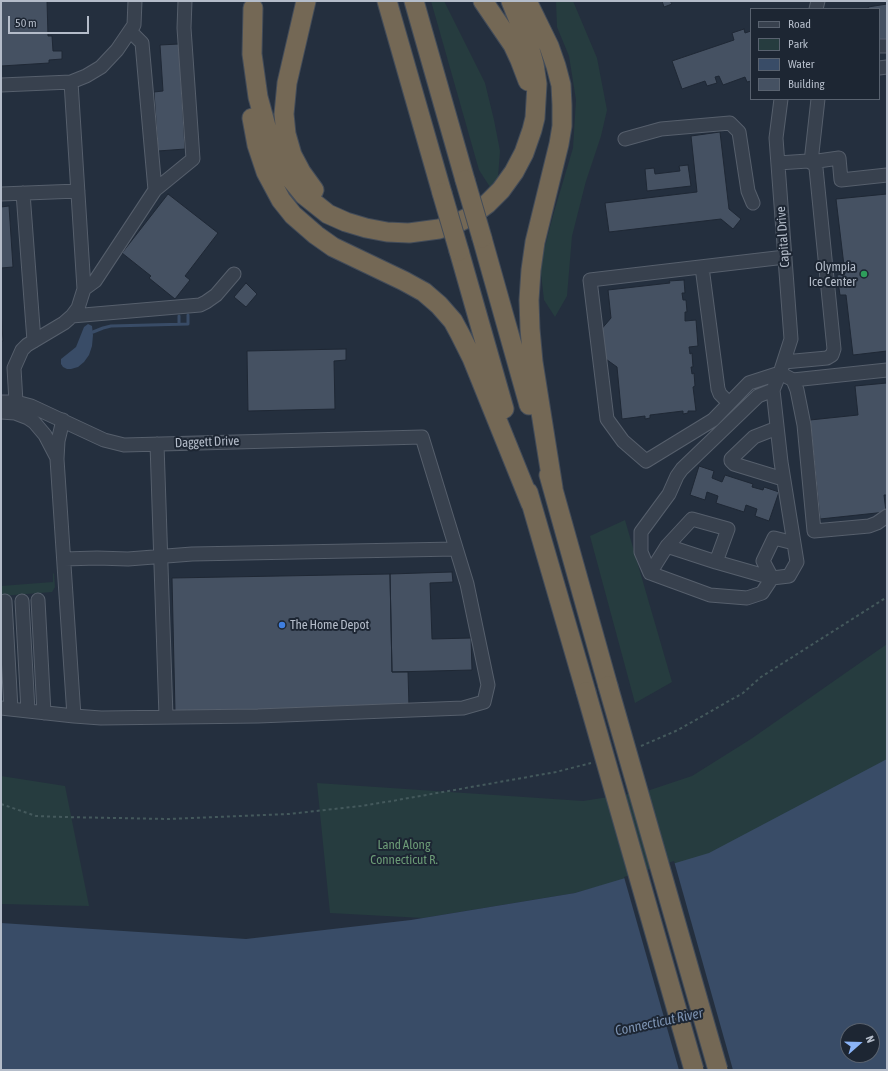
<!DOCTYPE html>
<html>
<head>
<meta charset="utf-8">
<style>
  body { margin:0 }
  #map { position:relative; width:888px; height:1071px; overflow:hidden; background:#242f3e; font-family:"Asap Condensed",sans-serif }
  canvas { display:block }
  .frame { position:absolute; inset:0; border:2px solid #b4bcc9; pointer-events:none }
  .legend { position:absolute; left:750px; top:8px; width:130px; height:92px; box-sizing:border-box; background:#1d2633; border:1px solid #59626f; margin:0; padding:5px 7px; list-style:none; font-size:12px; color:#b4bcc9 }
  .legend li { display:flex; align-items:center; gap:8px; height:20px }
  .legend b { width:20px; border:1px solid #59626f }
  .north { position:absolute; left:840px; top:1023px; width:40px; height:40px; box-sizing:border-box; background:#1d2633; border:1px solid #59626f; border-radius:50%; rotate:70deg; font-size:11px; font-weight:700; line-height:16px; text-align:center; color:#b4bcc9 }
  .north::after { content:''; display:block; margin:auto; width:14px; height:18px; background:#8ab4f8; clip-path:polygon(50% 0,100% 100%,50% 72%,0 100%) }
  .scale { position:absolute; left:8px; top:16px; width:81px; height:18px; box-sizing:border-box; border:2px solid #b4bcc9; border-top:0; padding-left:5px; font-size:12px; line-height:14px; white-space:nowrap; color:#b4bcc9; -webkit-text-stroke:3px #1d2633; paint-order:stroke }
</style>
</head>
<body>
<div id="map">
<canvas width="888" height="1071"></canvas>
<div class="frame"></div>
<ul class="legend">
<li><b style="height:5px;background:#38414e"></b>Road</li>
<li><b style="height:11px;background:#263c3f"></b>Park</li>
<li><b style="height:11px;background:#394c67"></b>Water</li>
<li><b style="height:11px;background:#455162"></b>Building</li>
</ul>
<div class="north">N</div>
<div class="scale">50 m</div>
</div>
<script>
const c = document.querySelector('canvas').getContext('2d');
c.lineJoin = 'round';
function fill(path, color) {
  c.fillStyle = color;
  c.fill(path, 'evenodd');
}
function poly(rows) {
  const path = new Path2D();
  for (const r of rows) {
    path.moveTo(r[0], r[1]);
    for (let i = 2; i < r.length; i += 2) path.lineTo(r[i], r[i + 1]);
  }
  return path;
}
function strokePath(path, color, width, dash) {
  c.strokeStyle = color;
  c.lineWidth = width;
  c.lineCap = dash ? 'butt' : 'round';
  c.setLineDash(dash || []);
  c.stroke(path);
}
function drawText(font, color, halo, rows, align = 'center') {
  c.font = font + ' "Asap Condensed",sans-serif';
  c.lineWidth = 4;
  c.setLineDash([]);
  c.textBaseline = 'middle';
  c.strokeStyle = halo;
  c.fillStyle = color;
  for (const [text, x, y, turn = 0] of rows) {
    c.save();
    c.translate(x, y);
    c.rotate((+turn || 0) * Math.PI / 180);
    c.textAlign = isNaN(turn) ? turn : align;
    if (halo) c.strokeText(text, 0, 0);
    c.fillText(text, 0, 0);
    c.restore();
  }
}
fill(poly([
  [431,1,444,1,485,83,494,120,500,151,498,177,490,187,479,170],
  [556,1,573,1,597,58,607,110,601,136,586,181,572,236,567,296,555,317,544,300,540,265,554,212,573,148,576,100,569,56,557,27],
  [625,520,672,682,635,703,590,536],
  [54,573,55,587,52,592,1,596,1,586,53,582,53,574],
  [887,644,887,784,826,825,575,893,423,918,330,913,317,783,583,801,647,791,692,776,751,739],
  [1,776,65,786,89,906,1,904]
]), '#263c3f');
fill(poly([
  [88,324,92,326,93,335,92,346,89,355,84,362,78,367,71,369,67,369,63,367,61,364,61,359,76,347,84,327],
  [887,759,887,1070,1,1070,1,923,246,939,411,920,575,893,709,853],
  [848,1031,872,1031,872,1055,848,1055]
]), '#394c67');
fill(poly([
  [674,861,733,1070,679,1070,624,877]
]), '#242f3e');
strokePath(poly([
  [179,316,179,324],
  [93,332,103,328,111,326,188,324,188,315]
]), '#394c67', 3);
const building = poly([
  [1,1,47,1,48,36,52,36,53,51,62,51,62,59,49,60,49,63,1,66,1,1],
  [662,1,670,1,672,4,664,7,662,1],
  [887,4,887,40,879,41,879,9,869,9,868,7,887,4],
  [744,29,745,33,751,31,751,81,747,82,745,77,723,85,719,76,715,77,717,83,707,86,705,81,682,89,672,61,734,40,732,33,744,29],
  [179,44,185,149,158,151,154,92,163,91,160,45,179,44],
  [720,132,729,209,741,219,733,229,721,219,609,232,605,203,697,192,691,136,720,132],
  [688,165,691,186,647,191,645,169,654,168,655,174,680,171,679,166,688,165],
  [168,194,218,233,185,276,190,280,175,299,149,278,151,276,122,253,168,194],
  [887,194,887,351,853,355,846,295,840,295,837,275,845,274,836,199,887,194],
  [9,206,13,267,1,268,1,207,9,206],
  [684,280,685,293,682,293,683,300,686,300,687,312,685,312,685,321,696,320,698,346,689,347,690,354,692,353,693,367,691,367,692,374,694,373,695,386,693,387,696,411,688,411,688,413,683,414,683,411,650,415,650,418,645,419,645,416,622,419,617,367,603,357,599,332,611,318,608,290,670,283,669,281,684,280],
  [246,283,257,294,246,307,234,297,246,283],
  [1,311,3,341,1,341,1,311],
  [346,349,346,360,334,361,335,409,248,411,247,351,346,349],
  [887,383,887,495,884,495,886,512,820,519,810,420,858,415,855,386,887,383],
  [699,466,714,471,712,478,722,482,725,475,753,484,752,487,763,490,764,487,779,492,769,521,755,516,757,509,746,505,744,512,716,503,718,496,707,492,705,500,690,495,699,466],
  [452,572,453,582,430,583,432,639,471,638,472,670,392,672,390,574,452,572],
  [390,574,392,672,408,672,409,707,175,711,172,578,390,574]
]);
fill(building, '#455162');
strokePath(building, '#1f2835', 1);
const minor = poly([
  [816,9,818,1],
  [879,46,887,46],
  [879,68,887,67],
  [1,85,71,82,86,76,101,67,117,50,134,25,135,1],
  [818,99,811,162,839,158,841,180,887,175],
  [625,139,661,129,730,123,739,132,748,191,753,203],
  [778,163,808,161,814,164,816,168,834,349,832,355,827,358,784,362],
  [155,190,193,159,184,28,185,1],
  [23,193,34,341],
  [1,194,78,191],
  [785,257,590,280,607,419,623,441,646,461,713,420,749,383,780,373,793,380,887,370],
  [702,267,718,389,720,394,729,403],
  [84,289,95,281,155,190,142,43,130,31],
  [72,316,200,305,206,302,216,295,234,274],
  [793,380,797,390,804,425,814,531,869,526,877,523,887,516],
  [773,390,758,396,682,469,677,476,669,494,641,532,641,552,650,573,710,595,747,598,762,593,772,578,789,576,797,562,781,462,773,390,780,373,791,339,776,138,781,99],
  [1,402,16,402,31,406,104,440,124,445,422,437,467,584,488,685,484,702,463,708,258,716,101,718,74,716,1,708],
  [16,402,14,368,22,350,27,345,64,323,72,316,78,308,84,289,71,82],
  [1,412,15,413,28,418,34,422,45,435,56,456],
  [63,420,58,441,57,459,74,716],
  [777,428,754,437,731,459,731,461,734,464,783,479],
  [157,444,166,717],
  [667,546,716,562],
  [64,559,97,558,128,559,192,554,456,549],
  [650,573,667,546,692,519,728,529,716,562,772,578],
  [772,578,763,561,774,538,794,543],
  [38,600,44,713],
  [5,601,11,709],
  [22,601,28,711]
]);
const highway = poly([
  [306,1,287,83,284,114,286,134,292,155,301,172,314,190],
  [387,1,442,193],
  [414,1,465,180],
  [483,1,513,45,520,60,528,81],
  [527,1,549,46,556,66,561,85,562,105,562,126,559,144,535,242,531,270,529,300,530,329,533,362,553,488],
  [253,8,252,54,258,97,270,141,277,158,286,173,304,195,328,214,346,222,366,228,387,232,409,233,439,229,455,224,471,216,487,204,501,190,514,172,524,153,532,130,535,118,537,84,534,64,529,46,511,1],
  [252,118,257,145,266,172,281,200,293,215,316,235,333,247,404,281,424,292,439,305,453,321,460,334,472,358,531,504],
  [482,238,529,405],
  [459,251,504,409],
  [549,475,608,686],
  [528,492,586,692]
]);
strokePath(minor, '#565f6c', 15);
strokePath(highway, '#434c59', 21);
strokePath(poly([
  [641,746,678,730,743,693,761,677,887,597],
  [1,804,36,816,63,817,168,819,289,814,361,806,392,801,556,772,591,763]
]), '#44595c', 2, [3, 3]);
strokePath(minor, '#38414e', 13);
strokePath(highway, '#746855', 19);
const highwayBridge = poly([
  [465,180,482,238],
  [442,193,459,251],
  [608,686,718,1070],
  [586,692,694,1070]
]);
strokePath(highwayBridge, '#434c59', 21, []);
strokePath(highwayBridge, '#746855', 19);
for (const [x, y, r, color] of [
  [864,274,4,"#2e9e5b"],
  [282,625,4,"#3f7fe0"]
]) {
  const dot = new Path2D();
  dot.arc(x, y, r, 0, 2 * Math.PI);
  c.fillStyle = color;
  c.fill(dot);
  strokePath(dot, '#1d2633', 1.5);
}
drawText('13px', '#b4bcc9', '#1d2633', [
  ["Capital Drive",783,237,-94],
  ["Daggett Drive",207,442,-2]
]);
drawText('13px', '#b4bcc9', '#1d2633', [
  ["Olympia",856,267],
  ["Ice Center",856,282],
  ["The Home Depot",290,625,"left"]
], 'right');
drawText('13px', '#6b9a76', '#1d2633', [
  ["Land Along",404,845],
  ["Connecticut R.",404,860]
]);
drawText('italic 14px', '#7c92b1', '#1d2633', [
  ["Connecticut River",659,1022,-12]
]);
</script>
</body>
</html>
